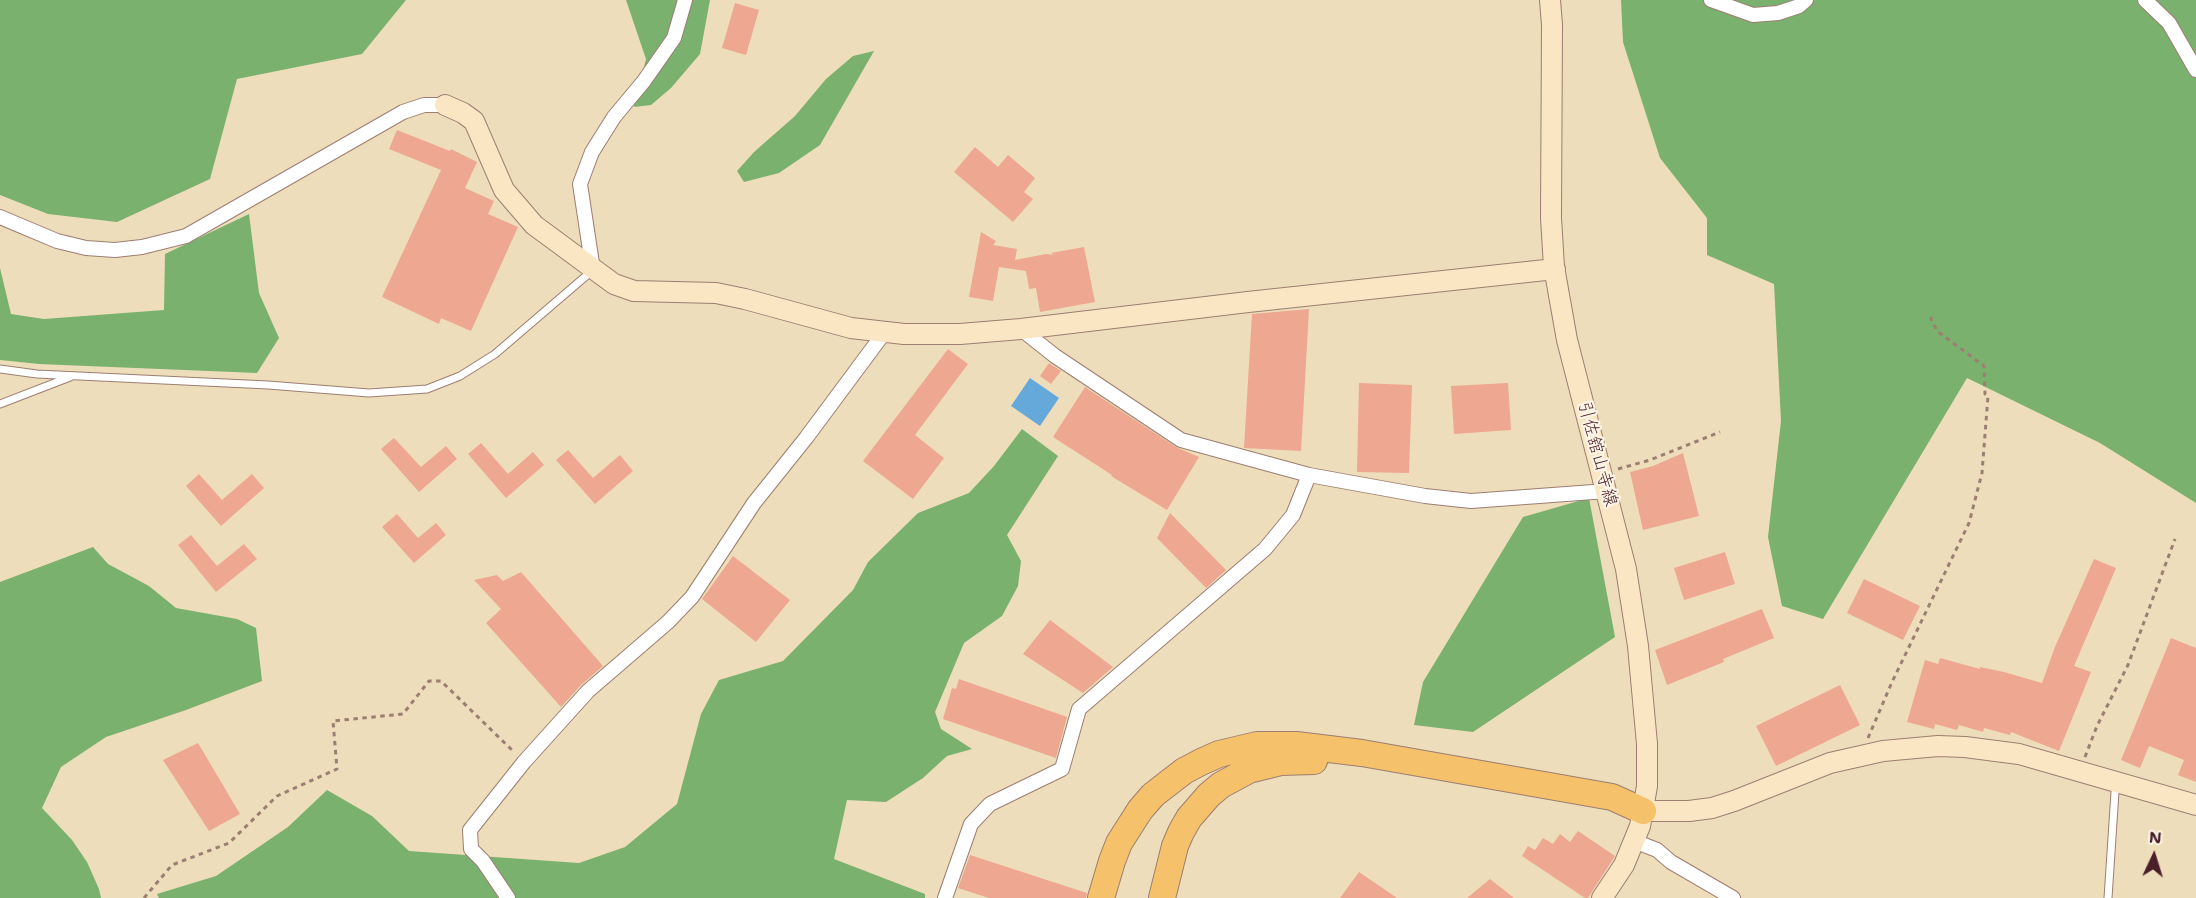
<!DOCTYPE html>
<html>
<head>
<meta charset="utf-8">
<style>
  body { margin:0 }
  #map { position:relative; width:2196px; height:898px; overflow:hidden; background:#eeddba; font-family:"Shantell Sans",sans-serif }
  canvas { display:block }
  .north { position:absolute; left:2124px; top:826px; width:60px; height:60px; -webkit-text-stroke:4px #fcf5e5; paint-order:stroke; rotate:4deg; font-size:16px; font-weight:700; line-height:24px; text-align:center; color:#4a1f2b }
  .north::after { content:''; display:block; margin:auto; width:21px; height:27px; background:#4a1f2b; clip-path:polygon(50% 0,100% 100%,50% 72%,0 100%) }
</style>
</head>
<body>
<div id="map">
<canvas width="2196" height="898"></canvas>
<div class="north">N</div>
</div>
<script>
const c = document.querySelector('canvas').getContext('2d');
c.lineJoin = 'round';
function fill(path, color) {
  c.fillStyle = color;
  c.fill(path, 'evenodd');
}
function poly(rows) {
  const path = new Path2D();
  for (const r of rows) {
    path.moveTo(r[0], r[1]);
    for (let i = 2; i < r.length; i += 2) path.lineTo(r[i], r[i + 1]);
  }
  return path;
}
function strokePath(path, color, width, dash) {
  c.strokeStyle = color;
  c.lineWidth = width;
  c.lineCap = dash ? 'butt' : 'round';
  c.setLineDash(dash || []);
  c.stroke(path);
}
function drawText(font, color, halo, rows, align = 'center') {
  c.font = font + ' "Shantell Sans","Klee One",sans-serif';
  c.lineWidth = 4.5;
  c.setLineDash([]);
  c.textBaseline = 'middle';
  c.strokeStyle = halo;
  c.fillStyle = color;
  for (const [text, x, y, turn = 0] of rows) {
    c.save();
    c.translate(x, y);
    c.rotate((+turn || 0) * Math.PI / 180);
    c.textAlign = isNaN(turn) ? turn : align;
    if (halo) c.strokeText(text, 0, 0);
    c.fillText(text, 0, 0);
    c.restore();
  }
}
fill(poly([
  [0,0,406,0,362,54,237,79,210,179,117,222,48,214,0,195],
  [626,0,710,0,700,54,671,88,651,105,634,107,646,59],
  [1621,0,2196,0,2196,503,2100,443,1967,378,1823,619,1782,606,1768,537,1781,421,1774,284,1707,255,1707,218,1660,158,1623,42],
  [874,51,820,145,779,173,744,182,737,171,754,152,795,116,826,79,853,56],
  [249,214,259,293,279,338,257,373,39,364,0,360,0,268,11,314,44,319,164,310,165,254],
  [1022,429,1058,456,1007,535,1021,561,1018,586,1002,616,964,643,935,712,941,729,972,749,947,756,923,778,886,802,847,800,834,859,925,894,925,898,159,898,157,894,216,876,288,827,327,790,372,816,409,851,579,863,625,847,677,804,701,714,719,680,783,661,853,590,868,562,918,513,969,493,994,466],
  [1589,498,1615,637,1473,732,1414,725,1423,682,1523,517],
  [93,547,108,564,149,586,176,608,237,619,256,628,262,681,186,710,106,737,61,767,42,808,72,840,87,862,99,889,101,898,0,898,0,582]
]), '#7ab16e');
fill(poly([
  [1030,378,1059,398,1040,426,1011,406]
]), '#65a9da');
fill(poly([
  [735,3,759,10,746,55,722,48],
  [397,130,450,151,451,149,477,162,465,188,494,201,488,214,518,227,471,331,441,318,439,324,382,297,441,170,389,149],
  [975,147,998,167,1008,155,1035,178,1024,192,1033,199,1013,222,954,172],
  [981,232,996,241,993,245,1017,249,1015,260,1046,254,1054,255,1051,253,1084,247,1095,302,1040,312,1036,288,1029,289,1026,271,999,267,993,301,969,297],
  [1309,309,1301,451,1244,448,1252,314],
  [948,349,968,364,915,435,944,458,913,499,863,461],
  [1049,363,1061,371,1051,384,1040,376],
  [1359,383,1412,385,1409,473,1357,472],
  [1508,383,1511,430,1454,434,1451,386],
  [1085,387,1176,447,1199,457,1167,510,1111,476,1112,475,1053,437],
  [394,438,421,467,446,446,457,459,419,492,381,449],
  [481,443,508,474,533,452,544,465,506,498,468,454],
  [568,450,593,478,620,455,633,471,595,504,556,460],
  [1683,453,1699,516,1643,530,1630,472,1653,466],
  [199,474,222,500,252,474,264,488,221,526,186,486],
  [1170,513,1226,570,1206,588,1157,538],
  [397,514,418,538,436,523,446,535,414,563,382,527],
  [191,535,217,566,244,544,257,559,216,592,178,545],
  [1725,552,1735,584,1684,600,1674,568],
  [733,556,790,600,756,642,702,599],
  [2094,559,2116,568,2074,666,2091,672,2059,751,2011,732,2010,735,1984,728,1983,732,1959,725,1957,730,1935,724,1934,729,1907,722,1925,660,1938,664,1940,658,1980,669,1980,667,2004,672,2042,683,2055,647],
  [521,572,603,666,581,685,561,707,486,623,501,609,474,580,497,575,503,581],
  [1864,579,1920,606,1903,640,1847,613],
  [1762,609,1774,638,1723,659,1724,662,1667,685,1655,650],
  [1050,620,1113,667,1083,693,1023,654],
  [2171,638,2196,648,2196,782,2178,775,2184,760,2149,746,2140,768,2121,760],
  [959,679,1067,717,1056,758,943,719,952,688,956,689],
  [1840,685,1860,725,1776,766,1756,726],
  [198,743,240,814,209,831,163,760],
  [1578,831,1615,856,1588,898,1585,898,1522,856,1528,846,1535,850,1543,838,1553,844,1560,834,1570,842],
  [970,855,1087,893,1086,898,989,898,958,888],
  [1359,872,1397,898,1340,898],
  [1490,879,1514,898,1467,898]
]), '#eea791');
const lane = poly([
  [0,369,37,374,268,385,369,393,427,389,460,376,495,354,593,270],
  [0,404,70,377],
  [2108,898,2115,792,2118,784]
]);
const street = poly([
  [1711,0,1753,15,1778,13,1799,6,1806,0],
  [2145,0,2169,23,2196,70],
  [0,217,57,241,86,248,115,250,142,247,186,236,403,112,424,105,445,105],
  [593,270,580,184,592,152,614,117,644,81,674,38,685,0],
  [1021,329,1055,356,1181,440,1254,460,1309,475,1425,496,1471,501,1607,491],
  [1634,841,1657,850,1671,862,1733,898],
  [508,898,483,861,471,849,470,830,524,762,588,691,668,622,692,597,754,503,806,438,884,333],
  [945,898,971,824,990,804,1062,769,1079,709,1265,549,1293,515,1309,475]
]);
const secondary = poly([
  [1550,0,1552,25,1551,218,1554,267,1567,340,1626,569,1638,646,1647,744,1647,786,1640,826,1624,865,1602,898],
  [445,105,463,113,474,121,504,190,534,225,614,284,634,291,716,293,745,299,851,328,904,334,960,334,1021,329,1248,302,1555,269],
  [1643,811,1689,811,1712,808,1734,801,1830,763,1883,751,1938,746,1965,747,2019,754,2196,805]
]);
const highway = poly([
  [1101,898,1112,861,1119,843,1140,810,1153,795,1184,771,1201,762,1219,754,1257,745,1296,745,1362,753,1612,797,1643,811],
  [1162,898,1175,846,1181,832,1189,818,1209,795,1221,785,1249,770,1281,762,1314,761]
]);
strokePath(lane, '#9c7e72', 9);
strokePath(street, '#9c7e72', 16);
strokePath(secondary, '#9c7e72', 22);
strokePath(highway, '#9c7e72', 28);
strokePath(poly([
  [1618,469,1650,460,1720,432],
  [1868,738,1892,682,1969,523,1982,473,1988,396,1985,394,1984,366,1937,331,1931,319,1931,313],
  [2085,757,2097,726,2128,665,2175,539],
  [144,898,172,865,229,843,277,796,337,769,333,721,403,714,429,681,441,681,514,752]
]), '#9c7e72', 3, [4.5, 4.5]);
strokePath(lane, '#fff', 7);
strokePath(street, '#fff', 14);
strokePath(secondary, '#fbe6c4', 20);
strokePath(highway, '#f5c16b', 26);
drawText('18px', '#4a1f2b', '#fcf5e5', [
  ["引佐舘山寺線",1597,454,75]
]);
</script>
</body>
</html>
